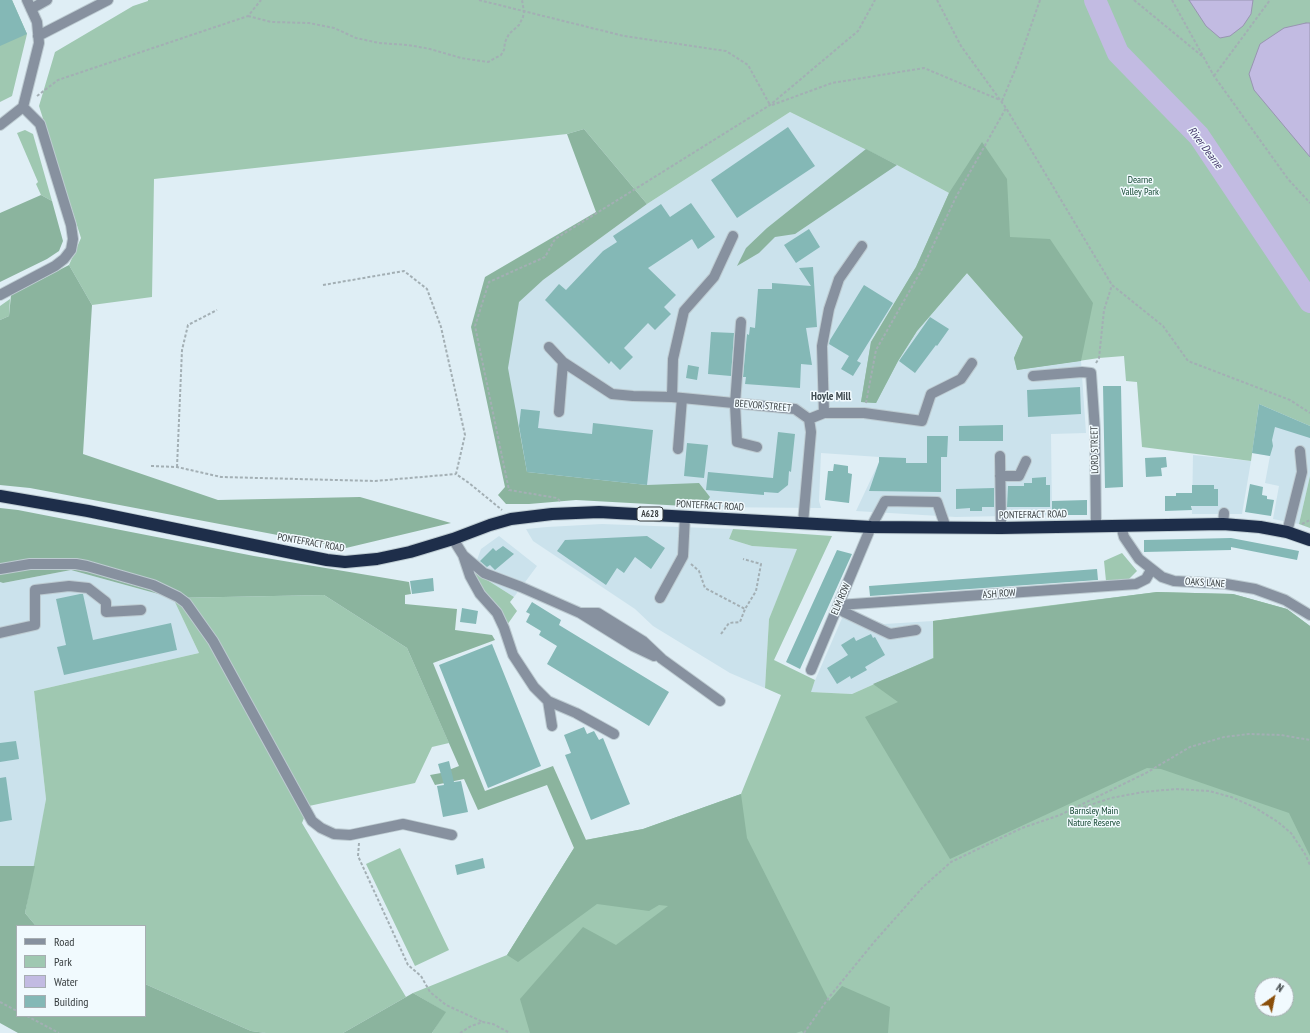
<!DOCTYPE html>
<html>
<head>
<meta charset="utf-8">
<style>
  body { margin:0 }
  #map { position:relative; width:1310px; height:1033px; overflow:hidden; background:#dfeef5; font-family:"PT Sans Narrow",sans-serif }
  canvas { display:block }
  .legend { position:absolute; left:16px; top:925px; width:130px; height:92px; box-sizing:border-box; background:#f1fafe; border:1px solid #a7aeb2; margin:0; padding:5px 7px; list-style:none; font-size:12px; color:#373d3f }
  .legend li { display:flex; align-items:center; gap:8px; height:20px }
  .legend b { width:20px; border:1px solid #a7aeb2 }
  .north { position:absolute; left:1254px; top:977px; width:40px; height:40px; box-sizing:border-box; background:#f1fafe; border:1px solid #a7aeb2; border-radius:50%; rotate:33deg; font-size:11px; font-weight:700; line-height:16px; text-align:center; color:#373d3f }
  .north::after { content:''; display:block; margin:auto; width:14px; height:18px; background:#8a4f0a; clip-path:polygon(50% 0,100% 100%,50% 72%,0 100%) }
</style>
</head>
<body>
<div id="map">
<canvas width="1310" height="1033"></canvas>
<ul class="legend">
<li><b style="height:5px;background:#87919f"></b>Road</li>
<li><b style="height:11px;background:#9fc8b1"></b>Park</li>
<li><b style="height:11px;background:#c2bbe2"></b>Water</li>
<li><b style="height:11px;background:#84b8b6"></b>Building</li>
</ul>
<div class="north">N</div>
</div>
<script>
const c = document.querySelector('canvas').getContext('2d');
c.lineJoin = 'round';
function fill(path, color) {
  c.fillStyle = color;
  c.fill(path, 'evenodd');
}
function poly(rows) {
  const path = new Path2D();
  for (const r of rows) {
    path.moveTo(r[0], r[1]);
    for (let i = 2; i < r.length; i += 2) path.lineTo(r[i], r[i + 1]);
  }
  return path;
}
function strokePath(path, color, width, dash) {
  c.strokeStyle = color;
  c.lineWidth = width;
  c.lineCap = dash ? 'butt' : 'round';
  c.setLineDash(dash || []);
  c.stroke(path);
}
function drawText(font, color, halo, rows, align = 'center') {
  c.font = font + ' "PT Sans Narrow",sans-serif';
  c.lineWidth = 3;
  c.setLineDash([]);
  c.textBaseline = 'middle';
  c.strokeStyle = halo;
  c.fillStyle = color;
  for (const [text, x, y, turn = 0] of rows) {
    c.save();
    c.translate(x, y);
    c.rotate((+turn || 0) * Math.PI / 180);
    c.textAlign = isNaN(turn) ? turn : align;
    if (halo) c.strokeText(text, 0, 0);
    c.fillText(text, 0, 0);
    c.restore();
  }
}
fill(poly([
  [790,112,897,165,949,193,916,267,898,361,917,331,967,273,1023,337,1014,358,1017,370,1081,361,1086,433,1051,434,1052,515,956,517,856,511,879,462,879,457,821,453,819,501,821,508,703,507,527,490,498,365,504,295,543,280,647,204],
  [1259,404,1310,426,1310,476,1299,524,1273,519,1279,486,1265,483,1270,456,1252,453],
  [1193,455,1251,461,1242,514,1192,514],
  [602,524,733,529,729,539,752,546,798,549,769,619,765,688,730,673,653,626,635,609,533,541,526,529,547,527],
  [499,536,537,566,514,597,473,571,481,549],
  [71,570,173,598,199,653,34,691,46,799,35,866,0,866,0,582,3,583],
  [846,609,884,624,933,621,934,658,852,694,810,692]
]), '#cbe2ec');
fill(poly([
  [0,0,12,0,27,34,12,96,0,102],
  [148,0,1310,0,1310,426,1259,404,1251,461,1142,447,1137,382,1126,381,1124,356,1099,358,1017,370,1014,358,1023,337,967,273,917,331,898,361,876,403,861,402,871,342,916,267,949,193,897,165,790,112,647,204,584,129,567,134,154,179,152,297,92,305,69,265,81,238,39,106,55,52,133,6,148,1],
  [25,130,33,134,52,201,41,195,36,184,38,182,17,133],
  [10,299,9,316,0,320,0,306],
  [1310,476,1310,528,1299,524],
  [733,529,832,536,774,660,815,680,811,692,852,694,933,658,933,621,1005,611,1157,592,1233,594,1287,609,1310,626,1310,1033,432,1033,445,1012,413,993,507,955,574,848,585,840,643,829,741,794,781,695,765,688,769,619,797,549,752,546,729,539],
  [1262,985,1286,985,1286,1009,1262,1009],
  [1122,553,1137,571,1129,579,1106,581,1104,561],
  [473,571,514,597,510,602,517,611,507,625,485,593],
  [324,595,407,648,449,743,432,747,415,783,309,806,302,823,406,997,343,1033,266,1033,251,1031,145,984,145,926,36,926,25,913,46,799,34,691,199,653,173,598],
  [400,848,449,950,415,966,366,864]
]), '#9fc8b1');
fill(poly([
  [584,129,647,204,543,280,519,302,508,368,527,472,647,485,699,483,710,497,703,507,576,500,529,504,506,504,498,495,505,487,471,327,485,277,596,212,567,134],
  [982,142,1007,179,1010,237,1050,239,1093,303,1081,361,1017,370,1014,358,1023,337,967,273,917,331,898,361,876,403,861,402,871,342,916,267,949,193],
  [866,149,897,165,795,234,775,237,759,253,737,266,746,248,767,228],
  [41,195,52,201,63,241,59,251,47,259,0,282,0,213],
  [69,265,92,305,83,454,218,500,360,497,451,523,346,548,30,488,0,485,0,320,9,316,11,295],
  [0,508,18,510,254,556,409,582,411,594,405,595,405,604,457,609,455,630,492,635,495,640,433,663,485,791,553,766,586,840,643,829,741,794,747,838,829,1001,842,986,890,1007,888,1033,803,1033,802,1031,796,1033,530,1033,520,999,583,927,616,945,668,906,659,905,649,911,597,904,518,962,507,955,574,848,547,785,478,810,464,779,435,785,430,775,441,773,459,766,407,648,324,595,173,598,71,570,3,583,0,582],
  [1157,592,1233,594,1287,609,1310,626,1310,856,1289,813,1161,769,1147,768,950,859,865,717,898,702,873,684,934,658,933,621],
  [0,866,35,866,25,913,36,926,17,926,17,1016,145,1016,145,984,251,1031,266,1033,18,1033,0,1023],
  [413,993,446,1012,432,1033,343,1033]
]), '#8bb49e');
const water = poly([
  [1189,0,1253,0,1251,14,1243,26,1230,36,1220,38,1206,26,1189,0],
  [1306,23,1310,23,1310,157,1254,90,1249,74,1260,44,1284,28,1306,23]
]);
fill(water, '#c2bbe2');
strokePath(water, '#9895b1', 1);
strokePath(poly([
  [1095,0,1118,53,1199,136,1310,302]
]), '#c2bbe2', 22);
fill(poly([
  [0,0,12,0,27,34,0,46],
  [788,127,815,166,737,218,711,180],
  [691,203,715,237,698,249,692,239,648,268,676,295,664,307,671,314,655,330,648,323,624,348,633,357,620,370,611,361,609,364,545,300,559,284,566,290,603,251,617,242,613,236,661,204,670,217],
  [809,229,820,247,796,263,784,245],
  [813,267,817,327,806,328,812,365,801,364,800,388,745,384,746,377,743,377,747,334,749,335,750,327,755,328,758,289,772,289,772,283,811,286,799,268],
  [864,285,893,303,857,361,861,363,853,376,841,369,849,356,829,344,830,340],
  [930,317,949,329,937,346,936,345,915,373,899,361],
  [711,332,734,333,731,376,708,374],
  [688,365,699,367,697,380,686,378],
  [1103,386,1121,386,1123,487,1105,488],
  [1080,387,1081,414,1028,417,1027,390],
  [1259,404,1310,426,1310,438,1275,427,1272,440,1273,446,1270,456,1252,453],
  [521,409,540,411,538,428,592,434,593,423,653,430,647,485,527,472,519,426],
  [1003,425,1003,441,959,441,959,426],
  [778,432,795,434,791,472,789,471,788,485,778,493,764,492,764,495,706,490,708,472,773,478],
  [927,436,948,436,947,457,941,457,941,492,869,491,879,462,879,457,906,458,906,463,927,463],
  [687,443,708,445,704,478,684,476],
  [1166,457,1167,467,1161,468,1162,476,1146,477,1145,458],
  [834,464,848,466,848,473,852,474,849,503,825,500,828,471,833,471],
  [1046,477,1046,485,1050,485,1050,507,1007,507,1008,486,1024,486,1024,483,1032,483,1032,478],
  [1250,484,1263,487,1262,495,1267,496,1267,499,1274,500,1271,516,1245,512],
  [1192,485,1214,485,1214,489,1218,489,1218,506,1191,506,1192,510,1165,511,1165,496,1176,496,1176,493,1192,493],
  [994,488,994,507,982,507,982,511,970,511,970,508,956,509,956,489],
  [1087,500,1087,515,1052,515,1052,501],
  [647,536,665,548,651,569,635,557,624,573,617,568,606,585,557,551,565,540],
  [1231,538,1299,551,1297,560,1231,547,1231,550,1144,552,1144,540],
  [503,546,514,554,495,570,490,565,487,567,480,561,493,548,496,551],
  [837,550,852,554,800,669,786,662],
  [1097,569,1098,580,870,596,869,586],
  [433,578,434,591,412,594,410,581],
  [80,594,83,594,93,640,171,623,177,650,64,675,57,647,66,645,56,599],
  [532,602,561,620,559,625,669,692,649,726,547,664,557,646,539,635,541,631,526,622,530,614,526,612],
  [462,608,478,611,476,624,460,622],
  [871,634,873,638,875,637,885,655,865,667,867,670,851,679,850,676,837,684,827,668,848,655,841,645,854,637,856,641],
  [492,644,541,766,488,788,439,665],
  [584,727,587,734,594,731,599,740,603,738,630,804,591,820,565,755,571,753,564,735],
  [16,741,19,759,0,762,0,743],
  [449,761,454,782,461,781,468,812,443,817,437,786,444,785,438,764],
  [6,777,12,820,0,822,0,778],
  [483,858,485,868,457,875,455,865]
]), '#84b8b6');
const minor = poly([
  [31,9,47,0],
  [38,36,108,0],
  [0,125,23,107,39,43,37,22,27,0],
  [0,295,55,266,64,259,71,250,73,239,71,225,40,124,23,107],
  [741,322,735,404,737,442,757,447],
  [549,347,563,362,612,394,633,396,672,397,795,409,809,419,811,432,803,523],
  [1033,376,1082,372,1091,373,1095,430,1096,526],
  [672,397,673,359,684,311,714,277,733,236],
  [559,412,563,362],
  [824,413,822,346,829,309,839,279,862,246],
  [809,419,824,413,864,413,922,421,931,394,961,379,972,363],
  [678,449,682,398],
  [1000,456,1001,528],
  [1000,476,1019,476,1026,461],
  [1223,524,1224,513],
  [1121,526,1124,537,1139,559,1162,577,1174,581,1226,584,1255,589,1285,600,1310,615],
  [1287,532,1302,472,1300,451],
  [453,539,463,555,484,573,521,587,580,613,598,613,643,641,662,659,720,701],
  [463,555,470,576,480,594,497,613,504,628,513,655,534,687,548,701,552,726],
  [0,569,30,564,76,564,87,566,153,585,178,597,186,603,213,641,312,821,321,828,334,834,350,835,403,824,452,835],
  [660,598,683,556,685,516],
  [839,605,1136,584,1146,579,1151,570],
  [839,605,844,612,890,634,916,630],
  [580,613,633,646,654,656],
  [0,633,35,625,35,590,69,586,88,588,106,602,106,612,141,610],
  [811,670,871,527,885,501,937,502,946,528],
  [548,701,576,713,614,734]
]);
const highway = poly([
  [0,496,88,511,297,554,327,560,345,562,377,559,410,552,453,539,490,525,511,519,552,514,599,512,871,527,1001,528,1223,524,1260,527,1287,532,1310,540]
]);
strokePath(minor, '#bdcbd1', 12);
strokePath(highway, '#bdcbd1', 14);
strokePath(poly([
  [479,0,624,36,726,51,748,65,770,105],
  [937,0,961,46,1006,108,1112,285,1163,326,1188,361,1290,400,1310,413],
  [1134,0,1202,56],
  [1172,0,1214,76,1288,179,1310,203],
  [248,16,271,22,309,23,334,28,356,38,379,43,408,45,430,49,461,58,488,62,501,55,504,50,505,42,509,34,519,25,523,17,524,12,522,0],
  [1214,76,1270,0],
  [37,96,58,80,248,16,261,0],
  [1002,101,1018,63,1040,0],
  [772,105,832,83,924,68,1000,100],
  [323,285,404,271,427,289,441,327,465,435,456,474,469,483,502,510],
  [1096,363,1099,358,1104,310,1112,285],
  [866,403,876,350,922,269,956,197,1006,108],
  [151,466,177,467,221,477,375,481,456,474],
  [177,467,182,350,188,325,217,310],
  [560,501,557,498,509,490,475,326,489,282,545,257,555,239,770,105,858,31,875,0],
  [1302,524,1310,520],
  [691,564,699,571,705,588,745,609,756,591,761,564,743,559],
  [721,634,729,623,740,622,745,609],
  [1069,812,1111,798,1143,792,1176,789,1209,791,1231,797,1254,807,1278,822,1291,833,1305,854,1310,865],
  [359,843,358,856,408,965,421,976,430,992,446,1005,483,1022],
  [0,1002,17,1011],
  [27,1016,59,1033],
  [460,1033,471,1026,483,1022,493,1024,510,1033],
  [804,1033,830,996,875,941,923,887,951,862,1022,828,1060,815,1146,773,1190,747,1224,737,1249,734,1281,735,1310,740]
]), '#a3afb4', 2, [3, 2]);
strokePath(minor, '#87919f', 10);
strokePath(highway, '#1e2e4a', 12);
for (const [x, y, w] of [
  [650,514,26]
]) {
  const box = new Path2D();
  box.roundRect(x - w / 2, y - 7, w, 14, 3);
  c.fillStyle = '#f1fafe';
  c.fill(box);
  strokePath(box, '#373d3f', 1);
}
drawText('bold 9px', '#373d3f', null, [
  ["A628",650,514]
]);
drawText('10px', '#144731', '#f1fafe', [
  ["Dearne",1140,180],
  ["Valley Park",1140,192],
  ["Barnsley Main",1094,811],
  ["Nature Reserve",1094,823]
]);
drawText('10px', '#373d3f', '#f1fafe', [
  ["BEEVOR STREET",763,406,5],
  ["LORD STREET",1095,450,-91],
  ["PONTEFRACT ROAD",710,506,3],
  ["PONTEFRACT ROAD",1033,515,-1],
  ["PONTEFRACT ROAD",311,543,10],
  ["OAKS LANE",1205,583,4],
  ["ASH ROW",999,594,-4],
  ["ELM ROW",841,599,-67]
]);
drawText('italic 11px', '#463a6c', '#f1fafe', [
  ["River Dearne",1205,148,53]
]);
drawText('bold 11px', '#404c52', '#f1fafe', [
  ["Hoyle Mill",831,397]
]);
</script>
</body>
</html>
